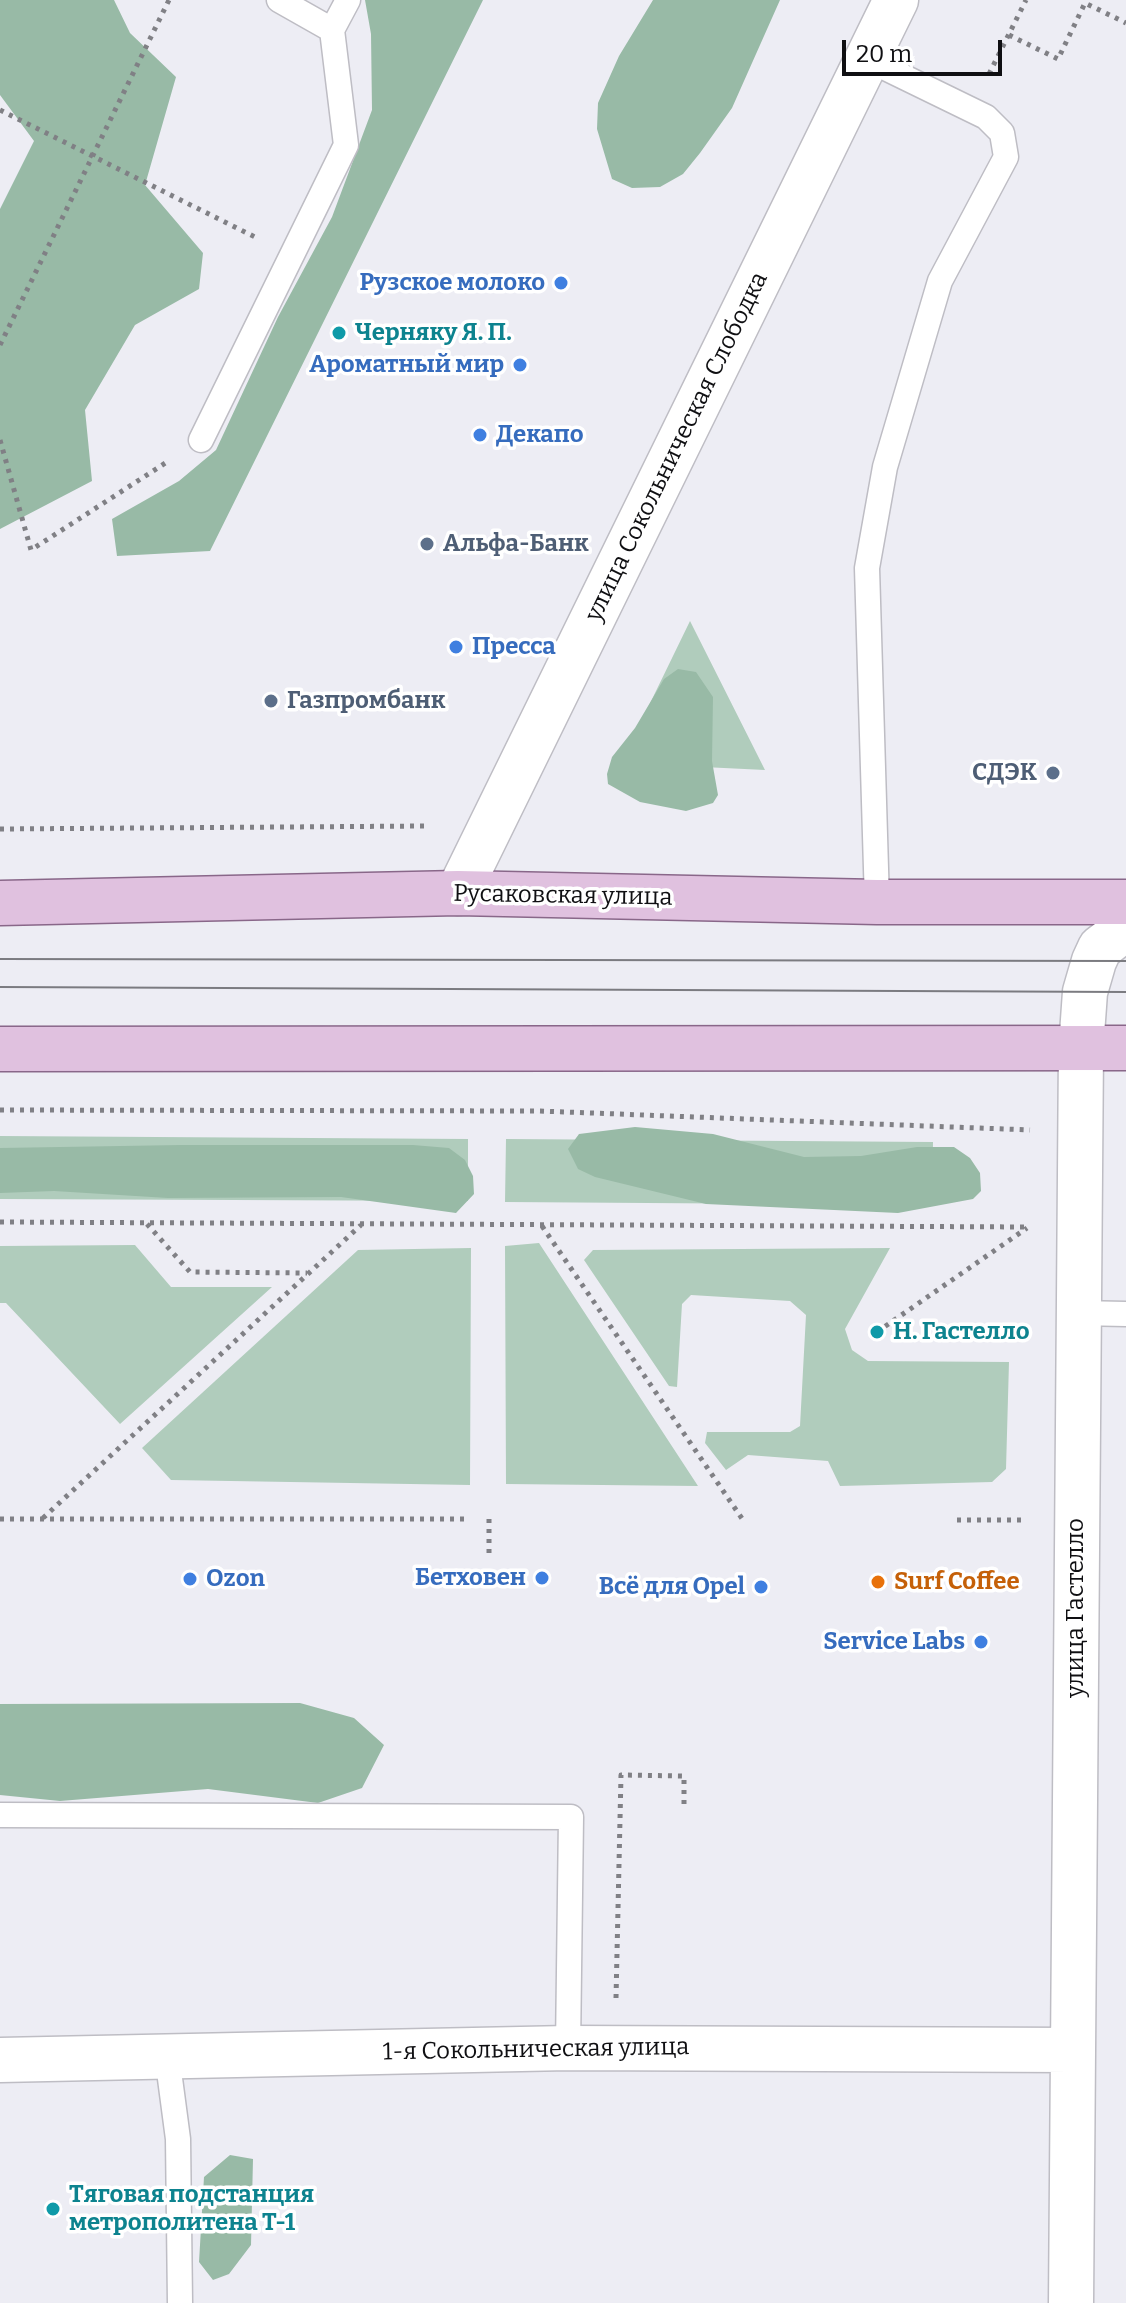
<!DOCTYPE html>
<html>
<head>
<meta charset="utf-8">
<style>
  body { margin:0 }
  #map { position:relative; width:1126px; height:2303px; overflow:hidden; background:#ededf4; font-family:Bitter,serif }
  canvas { display:block }
  .scale { position:absolute; left:842px; top:40px; width:160px; height:36px; box-sizing:border-box; border:4px solid #0f0f12; border-top:0; padding-left:10px; font-size:24px; line-height:28px; white-space:nowrap; color:#0f0f12; -webkit-text-stroke:6px #fff; paint-order:stroke }
</style>
</head>
<body>
<div id="map">
<canvas width="1126" height="2303"></canvas>
<div class="scale">20 m</div>
</div>
<script>
const c = document.querySelector('canvas').getContext('2d');
c.lineJoin = 'round';
function fill(path, color) {
  c.fillStyle = color;
  c.fill(path, 'evenodd');
}
function poly(rows) {
  const path = new Path2D();
  for (const r of rows) {
    path.moveTo(r[0], r[1]);
    for (let i = 2; i < r.length; i += 2) path.lineTo(r[i], r[i + 1]);
  }
  return path;
}
function strokePath(path, color, width, dash) {
  c.strokeStyle = color;
  c.lineWidth = width;
  c.lineCap = dash ? 'butt' : 'round';
  c.setLineDash(dash || []);
  c.stroke(path);
}
function drawText(font, color, halo, rows, align = 'center') {
  c.font = font + ' Bitter,serif';
  c.lineWidth = 7;
  c.setLineDash([]);
  c.textBaseline = 'middle';
  c.strokeStyle = halo;
  c.fillStyle = color;
  for (const [text, x, y, turn = 0] of rows) {
    c.save();
    c.translate(x, y);
    c.rotate((+turn || 0) * Math.PI / 180);
    c.textAlign = isNaN(turn) ? turn : align;
    if (halo) c.strokeText(text, 0, 0);
    c.fillText(text, 0, 0);
    c.restore();
  }
}
fill(poly([
  [690,621,765,770,621,763],
  [0,1136,468,1139,468,1201,0,1199],
  [506,1139,933,1142,932,1205,505,1202],
  [539,1243,698,1486,506,1484,505,1246],
  [135,1245,171,1287,272,1287,120,1424,6,1303,0,1303,0,1246],
  [471,1248,470,1485,171,1480,142,1448,358,1250],
  [890,1248,845,1329,852,1350,868,1361,1009,1362,1006,1469,992,1482,840,1486,828,1461,748,1455,726,1470,705,1443,707,1432,790,1432,800,1426,806,1315,790,1301,691,1295,682,1304,677,1387,669,1386,584,1260,593,1250]
]), '#b0ccbc');
fill(poly([
  [0,0,114,0,130,33,176,77,145,185,203,253,199,289,135,325,85,410,92,481,0,529,0,209,34,141,0,95],
  [365,0,483,0,210,551,117,556,112,519,179,481,216,450,278,317,332,217,372,110,371,34],
  [653,0,780,0,732,108,700,153,683,174,660,187,632,188,612,179,597,129,598,103,619,56],
  [678,669,696,672,713,697,712,761,718,795,713,803,686,811,640,802,608,784,607,774,612,757,635,728,664,679],
  [635,1127,713,1134,804,1157,861,1156,917,1147,954,1147,970,1158,980,1173,981,1191,973,1199,898,1213,706,1204,595,1177,578,1169,568,1149,579,1134],
  [181,1145,413,1145,449,1148,465,1160,473,1176,474,1194,456,1213,341,1197,168,1198,54,1191,0,1193,0,1148],
  [300,1703,354,1718,384,1745,362,1788,318,1803,208,1789,60,1801,0,1795,0,1704],
  [230,2155,253,2159,251,2245,229,2274,213,2280,199,2262,204,2177]
]), '#98baa6');
const lane = poly([
  [279,0,332,30],
  [867,59,986,117,1002,133,1006,157,940,281,885,467,867,568,877,902],
  [201,440,346,145,332,30,348,0],
  [1078,1313,1126,1314],
  [0,1815,571,1817,568,2048],
  [167,2056,178,2139,180,2303]
]);
const street = poly([
  [458,893,896,0],
  [0,2060,568,2048,1072,2050],
  [1071,2303,1081,1048,1085,992,1094,961,1100,948,1126,928]
]);
const primary = poly([
  [0,903,458,893,877,902,1126,902],
  [0,1049,1126,1048]
]);
strokePath(lane, '#bebdc4', 27);
strokePath(street, '#bebdc4', 47);
strokePath(primary, '#896789', 47);
strokePath(poly([
  [1009,35,1058,59,1085,3,1126,23],
  [989,74,1026,0],
  [0,110,257,238],
  [0,345,169,0],
  [0,440,31,550,170,460],
  [0,829,424,826],
  [0,1110,540,1111,1030,1130],
  [0,1222,1028,1227],
  [147,1224,190,1272,307,1273],
  [542,1226,743,1520],
  [877,1332,1027,1228],
  [43,1518,361,1225],
  [0,1519,465,1519],
  [957,1520,1026,1520],
  [489,1553,489,1519],
  [616,1998,621,1775,684,1776,684,1809]
]), '#808085', 5, [4, 6]);
strokePath(lane, '#fff', 24);
strokePath(street, '#fff', 44);
strokePath(primary, '#e0c1df', 44);
strokePath(poly([
  [0,959,1126,961],
  [0,987,1126,992]
]), '#7b7b80', 2);
for (const [x, y, r, color] of [
  [561,283,8,"#3f7fe0"],
  [339,333,8,"#0f9aa8"],
  [520,365,8,"#3f7fe0"],
  [480,435,8,"#3f7fe0"],
  [427,544,8,"#5c6f8a"],
  [456,647,8,"#3f7fe0"],
  [271,701,8,"#5c6f8a"],
  [1053,773,8,"#5c6f8a"],
  [877,1332,8,"#0f9aa8"],
  [542,1578,8,"#3f7fe0"],
  [190,1579,8,"#3f7fe0"],
  [878,1582,8,"#e8710a"],
  [761,1587,8,"#3f7fe0"],
  [981,1642,8,"#3f7fe0"],
  [53,2209,8,"#0f9aa8"]
]) {
  const dot = new Path2D();
  dot.arc(x, y, r, 0, 2 * Math.PI);
  c.fillStyle = color;
  c.fill(dot);
  strokePath(dot, '#fff', 3);
}
drawText('bold 24px', '#366cbe', '#fff', [
  ["Рузское молоко",545,283],
  ["Ароматный мир",504,365],
  ["Декапо",496,435,"left"],
  ["Пресса",472,647,"left"],
  ["Бетховен",526,1578],
  ["Ozon",206,1579,"left"],
  ["Всё для Opel",745,1587],
  ["Service Labs",965,1642]
], 'right');
drawText('bold 24px', '#0d838f', '#fff', [
  ["Черняку Я. П.",355,333],
  ["Н. Гастелло",893,1332],
  ["Тяговая подстанция",69,2195],
  ["метрополитена Т-1",69,2223]
], 'left');
drawText('24px', '#0f0f12', '#fff', [
  ["улица Сокольническая Слободка",677,447,-64],
  ["Русаковская улица",563,896,1],
  ["улица Гастелло",1076,1608,-90],
  ["1-я Сокольническая улица",536,2050,-1]
]);
drawText('bold 24px', '#4e5e75', '#fff', [
  ["Альфа-Банк",443,544],
  ["Газпромбанк",287,701],
  ["СДЭК",1037,773,"right"]
], 'left');
drawText('bold 24px', '#c56008', '#fff', [
  ["Surf Coffee",894,1582]
], 'left');
</script>
</body>
</html>
